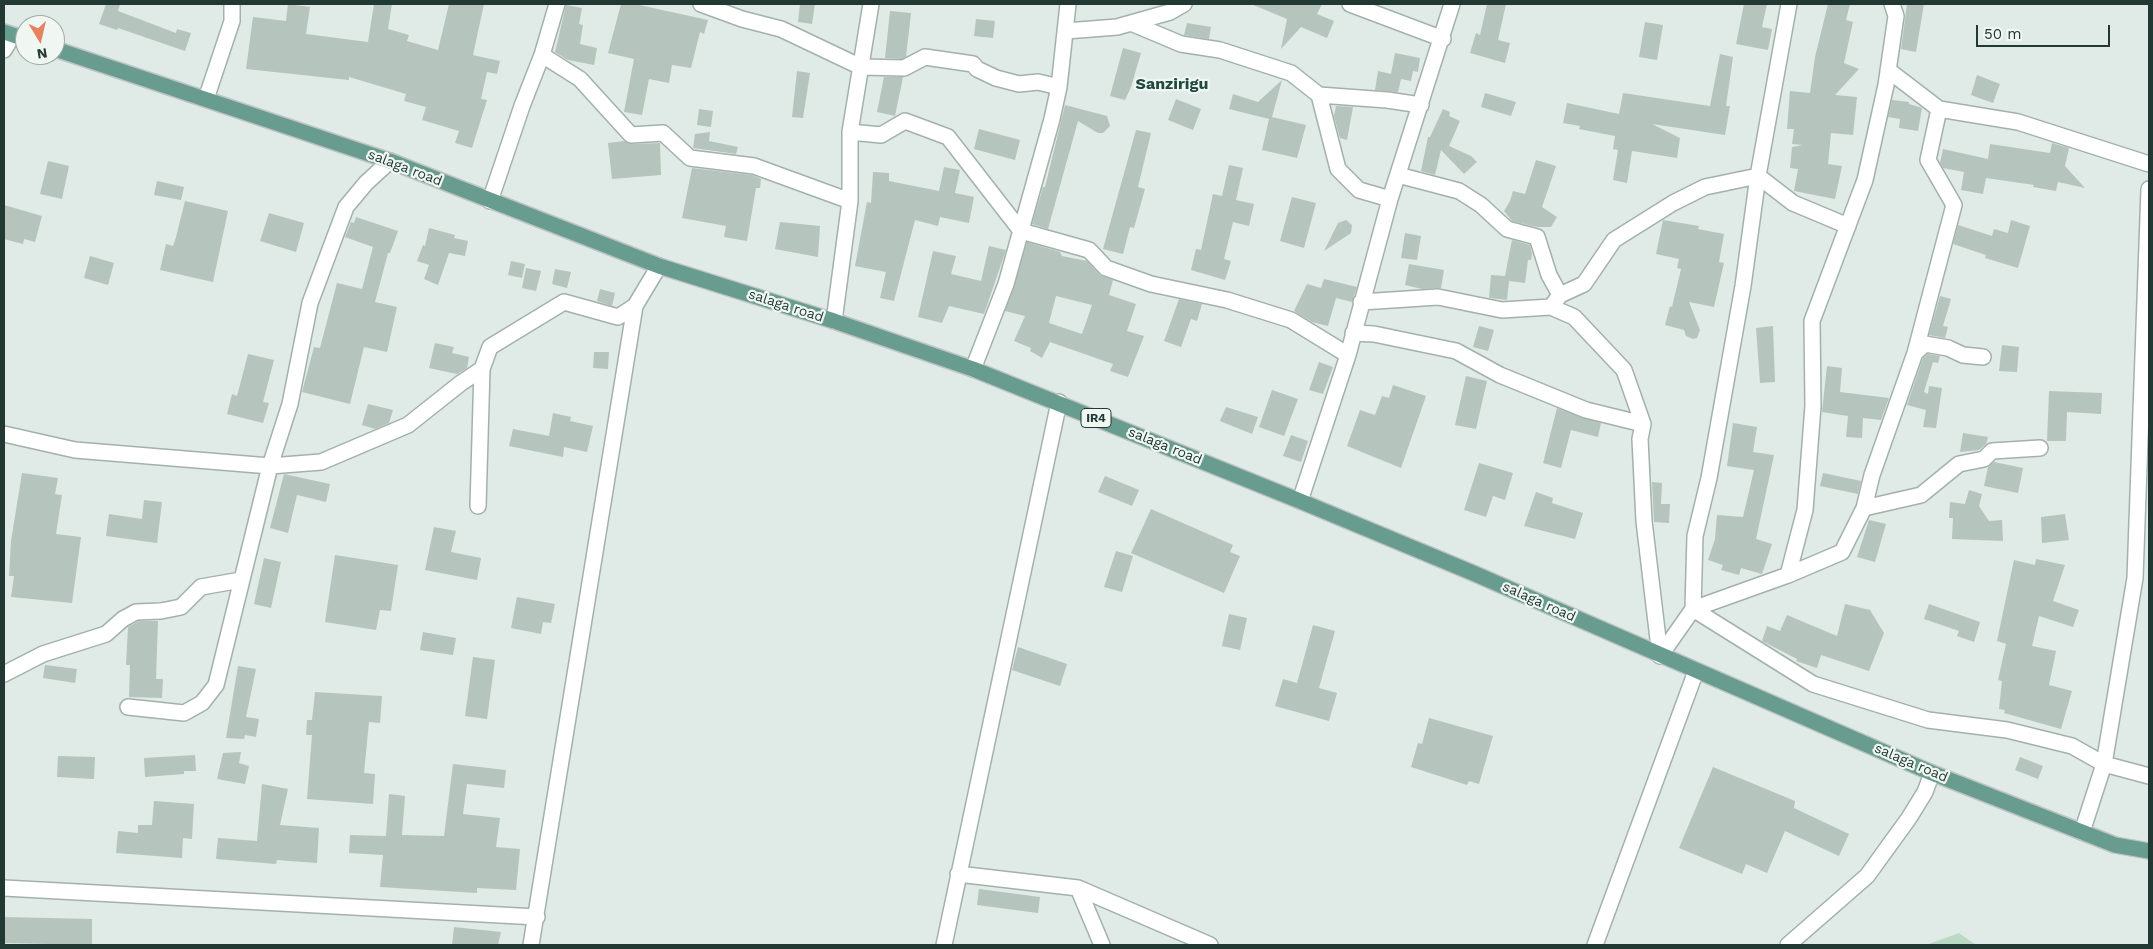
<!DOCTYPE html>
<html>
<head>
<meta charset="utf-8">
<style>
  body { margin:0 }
  #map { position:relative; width:2153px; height:949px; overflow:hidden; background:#e0eae6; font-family:"Work Sans",sans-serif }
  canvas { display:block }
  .frame { position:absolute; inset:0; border:5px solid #223933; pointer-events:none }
  .north { position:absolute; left:15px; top:15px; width:50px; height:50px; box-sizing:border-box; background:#f0f7f3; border:1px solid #9eaba6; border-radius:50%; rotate:171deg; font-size:14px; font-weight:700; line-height:20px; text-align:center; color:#223933 }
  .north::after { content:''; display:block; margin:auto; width:18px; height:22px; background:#e78261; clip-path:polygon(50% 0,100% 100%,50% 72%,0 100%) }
  .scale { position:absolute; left:1976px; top:25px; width:134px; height:22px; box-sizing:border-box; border:2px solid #223933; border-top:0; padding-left:6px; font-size:15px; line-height:18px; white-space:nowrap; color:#223933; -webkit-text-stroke:4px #f0f7f3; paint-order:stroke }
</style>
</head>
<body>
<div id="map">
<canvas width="2153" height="949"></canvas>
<div class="frame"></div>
<div class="north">N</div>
<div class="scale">50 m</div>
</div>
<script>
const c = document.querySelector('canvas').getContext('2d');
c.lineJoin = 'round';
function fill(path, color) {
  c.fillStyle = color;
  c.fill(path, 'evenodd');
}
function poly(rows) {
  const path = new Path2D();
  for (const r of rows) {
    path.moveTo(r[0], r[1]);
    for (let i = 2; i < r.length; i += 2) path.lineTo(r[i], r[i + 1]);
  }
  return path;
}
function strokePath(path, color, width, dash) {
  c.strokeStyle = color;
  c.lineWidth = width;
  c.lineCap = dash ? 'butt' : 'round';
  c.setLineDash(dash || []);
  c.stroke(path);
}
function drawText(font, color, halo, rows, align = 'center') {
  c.font = font + ' "Work Sans",sans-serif';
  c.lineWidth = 4.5;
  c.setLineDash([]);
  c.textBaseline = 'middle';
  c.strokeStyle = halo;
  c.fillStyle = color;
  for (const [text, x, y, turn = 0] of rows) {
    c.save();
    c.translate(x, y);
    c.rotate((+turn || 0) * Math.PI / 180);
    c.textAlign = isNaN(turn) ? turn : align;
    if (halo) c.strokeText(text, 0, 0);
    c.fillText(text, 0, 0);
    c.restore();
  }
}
fill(poly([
  [1959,933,1976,945,1926,945]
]), '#bbdac3');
fill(poly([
  [106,4,120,4,118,11,176,33,177,29,191,33,185,51,118,28,117,30,99,24],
  [288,4,310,7,306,34,368,42,374,4,392,4,388,29,409,35,407,41,438,50,449,4,484,4,473,55,500,61,497,74,487,72,481,99,487,100,472,148,455,143,459,131,422,120,426,107,404,101,406,94,349,77,349,80,246,69,253,17,286,21],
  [621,4,635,4,708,20,704,34,700,32,691,68,672,65,669,83,649,79,642,115,624,112,634,59,608,53],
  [800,4,815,4,812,24,798,22],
  [1251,4,1322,4,1317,14,1334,21,1327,38,1301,27,1281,49,1287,19],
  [1487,4,1506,4,1498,40,1510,43,1505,63,1470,53,1476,33,1480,35],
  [1744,4,1767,4,1762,27,1772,29,1768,50,1736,44],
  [1828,4,1850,4,1846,20,1853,22,1844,63,1859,69,1835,95,1857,97,1853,135,1831,133,1828,164,1842,166,1835,199,1794,191,1798,169,1790,168,1792,147,1803,145,1792,144,1794,129,1787,129,1790,91,1810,93,1815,57],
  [1907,4,1924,4,1916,52,1901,49],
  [566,5,582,8,579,24,583,25,580,44,597,48,594,65,568,60,555,52],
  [890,11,911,13,906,57,902,59,885,58],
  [976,19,995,21,993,38,974,36],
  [1645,22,1663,25,1657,60,1639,57],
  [1187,23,1211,27,1209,39,1184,35],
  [1123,48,1141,53,1131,87,1125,100,1110,96],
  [1395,53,1420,58,1418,72,1413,71,1411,81,1401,79,1398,92,1375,90,1378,71,1391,74],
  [1720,54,1733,57,1726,106,1730,106,1725,135,1652,124,1680,138,1677,158,1632,151,1627,183,1613,180,1618,150,1613,149,1615,136,1579,129,1580,126,1563,123,1567,103,1619,114,1623,93,1710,106],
  [797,71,810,73,803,118,792,117],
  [1977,75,2000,84,1993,103,1971,95],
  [884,77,903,77,895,116,877,112],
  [1282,80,1272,117,1306,125,1297,158,1262,150,1269,119,1229,109,1233,94,1258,102],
  [1485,93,1516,102,1511,116,1481,107],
  [1176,99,1201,109,1193,130,1168,120],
  [1892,100,1909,102,1909,104,1922,108,1918,131,1899,128,1900,119,1888,117],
  [1065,105,1107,116,1110,126,1103,133,1098,133,1078,121,1048,229,1032,224,1043,187,1045,187],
  [1336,106,1353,107,1347,140,1340,138,1334,116],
  [699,109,713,111,711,127,697,125],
  [1443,109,1450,112,1449,116,1460,121,1449,146,1471,156,1477,162,1464,174,1441,150,1435,175,1421,171,1428,137,1430,137],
  [979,129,1020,140,1015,160,974,149],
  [1136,130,1151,133,1138,187,1145,189,1134,228,1130,227,1123,254,1103,249],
  [710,132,709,141,738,147,736,154,693,148,695,134],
  [624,141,632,144,660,143,661,175,612,179,608,143],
  [2052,143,2069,148,2065,166,2085,188,2058,182,2056,191,2033,187,2034,185,1986,178,1983,194,1961,190,1964,172,1943,168,1940,163,1943,149,1988,159,1990,144,2050,153],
  [1536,160,1556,166,1542,207,1557,217,1551,227,1537,227,1512,221,1504,211,1510,201,1513,191,1525,194],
  [48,161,69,166,62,199,40,194],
  [1229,165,1243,168,1236,200,1254,204,1249,226,1233,222,1224,259,1231,261,1225,280,1191,270,1196,249,1201,250,1213,194,1222,196],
  [944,167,960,170,955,193,974,197,969,223,940,217,938,226,915,220,894,301,880,298,886,272,855,266,867,202,871,203,873,172,889,173,889,181,939,191],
  [692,168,752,175,761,179,760,188,756,188,747,241,724,237,726,226,682,218],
  [157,181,184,187,181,200,154,195],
  [1292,197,1316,203,1304,248,1280,241],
  [185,201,228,211,213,282,160,270,166,244,173,246,176,237],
  [4,205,42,216,35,242,24,239,23,244,4,239],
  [269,213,304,223,296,252,260,241],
  [356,217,398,231,390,253,388,253,375,302,397,307,387,352,364,347,350,404,302,392,314,347,320,348,337,283,362,289,373,247,345,237,351,222,354,223],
  [1346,220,1352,225,1351,233,1324,251,1338,223],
  [1663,220,1699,226,1698,229,1724,234,1719,262,1724,263,1714,307,1689,302,1700,330,1697,338,1693,339,1686,336,1684,330,1665,325,1670,306,1672,307,1681,269,1677,268,1679,259,1656,254],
  [2011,220,2030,226,2018,268,1985,258,1986,255,1953,244,1958,225,1992,236,1994,229,2008,233],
  [780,222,820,226,818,257,775,249],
  [429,228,455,235,454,238,468,241,465,256,449,253,438,285,424,279,429,265,417,261,423,245,425,246],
  [1405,233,1421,236,1417,260,1401,258],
  [1512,240,1530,245,1532,254,1531,260,1528,260,1525,283,1509,281,1507,300,1489,298,1491,275,1505,276],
  [1027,242,1060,252,1062,256,1087,261,1100,275,1113,280,1109,295,1136,304,1127,331,1144,336,1128,377,1110,371,1113,364,1050,342,1042,358,1030,351,1031,348,1014,341,1025,316,1005,311],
  [1056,296,1092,305,1082,334,1049,323],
  [989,246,1006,250,984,314,949,306,942,323,918,317,933,251,956,256,951,274,981,281],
  [90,256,114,263,108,285,84,278],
  [511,261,525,264,522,278,508,275],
  [1409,264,1444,270,1441,288,1422,289,1405,285],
  [526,268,541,271,536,291,522,288],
  [555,269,571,272,567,288,552,284],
  [1324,279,1357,287,1352,302,1336,298,1328,326,1312,322,1294,311,1307,284,1321,288],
  [600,289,615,293,612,306,597,301],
  [1940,296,1951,299,1943,326,1948,327,1945,338,1929,335],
  [1179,299,1202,304,1197,321,1191,319,1181,347,1164,341],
  [1479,326,1494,330,1488,351,1473,347],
  [1773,326,1775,382,1760,383,1756,328],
  [435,343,454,347,452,353,469,357,467,368,457,374,429,368],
  [2002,345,2019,347,2017,372,1999,371],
  [594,352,609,352,608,369,593,368],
  [248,354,274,360,263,402,269,403,263,423,227,414,232,394,237,396],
  [1928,354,1940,356,1938,363,1933,362,1924,392,1928,394,1929,386,1942,388,1936,428,1923,427,1926,410,1907,405,1923,358],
  [1319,362,1333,367,1323,394,1309,390],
  [1827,366,1842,368,1840,392,1889,398,1881,420,1863,418,1862,438,1846,437,1848,416,1822,412],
  [1466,376,1487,381,1476,429,1455,425],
  [1393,385,1426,396,1401,468,1347,446,1360,410,1375,415,1382,396,1389,398],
  [1272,390,1298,399,1284,436,1259,427],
  [2049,391,2102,393,2101,414,2067,412,2066,441,2047,441],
  [368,404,393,410,389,423,375,429,362,425],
  [1226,407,1258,417,1252,434,1220,421],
  [1557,408,1601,423,1598,437,1571,430,1561,468,1543,463],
  [553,413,571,417,570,421,593,426,587,452,564,447,563,457,509,446,513,429,549,436],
  [1733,423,1757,427,1753,452,1774,455,1756,539,1772,544,1762,574,1741,568,1739,575,1721,570,1723,565,1708,560,1715,539,1717,515,1743,517,1754,470,1727,466],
  [1963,433,1988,437,1986,444,1979,450,1960,452],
  [1291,435,1308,441,1301,462,1283,456],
  [1994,462,2023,468,2018,493,1984,486,1988,467],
  [1479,463,1513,473,1505,500,1493,496,1486,517,1464,510],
  [22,473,58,478,55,494,62,495,56,534,81,537,72,603,11,597,14,576,9,576,11,541],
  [1823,473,1861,481,1858,494,1820,486],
  [284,474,330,484,326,502,297,495,288,533,270,528],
  [1105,476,1139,490,1132,506,1098,492],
  [1652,482,1662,483,1661,504,1670,504,1669,523,1654,522],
  [1969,490,1982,494,1979,506,1989,521,2002,520,2003,541,1952,539,1953,518,1949,518,1950,502,1965,504],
  [1536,492,1553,498,1552,503,1583,513,1575,539,1524,526],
  [144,500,162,502,157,543,106,536,109,514,142,519],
  [1151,509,1233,545,1230,552,1240,556,1224,593,1131,553],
  [2065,514,2069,540,2042,543,2041,517],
  [1869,520,1886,524,1875,562,1857,557],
  [434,527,456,531,451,552,481,558,477,580,425,570],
  [1116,551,1133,556,1122,592,1104,587],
  [335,555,398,565,391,611,380,610,376,630,325,622],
  [264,558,281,562,271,608,254,604],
  [2036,559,2065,565,2053,601,2079,610,2073,627,2039,616,2032,646,2056,651,2049,685,2072,691,2061,729,2004,713,2005,710,1999,709,2002,681,1998,680,2006,644,1997,641,2014,560,2035,565],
  [517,597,555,604,551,623,543,622,541,634,511,628],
  [1845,604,1870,610,1884,633,1869,671,1821,655,1817,668,1796,661,1797,659,1762,641,1767,626,1780,631,1787,615,1837,636],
  [1929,604,1980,622,1974,642,1957,636,1959,631,1924,619],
  [1229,614,1247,618,1240,650,1222,646],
  [139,621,158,621,156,679,163,679,162,698,129,697,130,665,126,665,128,627],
  [1313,625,1335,631,1319,688,1337,693,1329,721,1275,706,1283,679,1297,683],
  [423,632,456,638,453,655,420,650],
  [1018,647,1067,664,1060,686,1012,670],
  [473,657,495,660,487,719,465,716],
  [45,665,77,669,75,683,43,678],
  [238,666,256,669,246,717,259,719,256,737,245,735,244,739,226,738],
  [315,692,382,696,380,723,369,722,364,773,375,774,373,804,307,799,312,735,306,735,307,720,312,720],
  [1429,718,1493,736,1479,784,1469,781,1467,785,1411,767,1418,743,1422,744],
  [241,752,239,763,249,766,245,784,217,779,223,753],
  [195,755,196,771,184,771,184,774,145,777,144,758],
  [58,756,95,757,94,779,57,777],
  [2020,757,2043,766,2038,779,2015,770],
  [453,764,506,770,504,788,467,784,463,814,500,818,496,847,520,849,516,890,477,888,477,893,380,887,383,855,349,853,350,835,386,836,389,794,405,796,402,835,444,836],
  [1713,767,1795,801,1794,808,1849,834,1839,856,1785,831,1767,873,1746,864,1742,874,1679,848],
  [262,784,288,789,280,825,319,828,317,863,277,860,276,864,216,859,218,838,257,841],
  [154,801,194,804,192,839,183,838,182,858,116,853,118,831,138,833,138,825,152,825],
  [979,889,1040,897,1038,913,977,905],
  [4,917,92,919,92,945,4,943],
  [454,927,501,932,498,945,452,945]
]), '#b6c4be');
const minor = poly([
  [701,4,742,19,781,29,861,67,904,68,925,57,973,64,977,69,996,78,1019,84,1038,82,1059,87],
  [1350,4,1443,39],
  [1789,4,1758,176,1743,286,1709,478,1695,536,1693,609,1813,684,1928,720,2007,730,2072,746,2104,764,2149,776],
  [1131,23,1181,44,1220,50,1291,73,1319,95,1338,169,1359,190,1390,199],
  [1066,31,1117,27,1170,12,1184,4],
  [4,50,13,35],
  [542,55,580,79,631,135,663,133,690,158,754,166,850,201],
  [1319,95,1387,100,1421,105],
  [206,99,232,21,232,4],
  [1939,109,2018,122,2149,164],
  [850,132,881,135,905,121,948,137,1021,231,1089,250,1106,268,1151,284,1227,300,1291,320,1348,355],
  [1398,175,1459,191,1481,205,1507,229,1537,237,1549,275,1560,295],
  [490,201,522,106,542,55,557,4],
  [1361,302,1438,297,1502,310,1551,307,1574,317,1624,370,1643,424,1640,439,1644,521,1660,656],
  [1551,307,1560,295,1584,284,1614,240,1673,203,1705,187,1758,176,1793,203,1848,226],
  [834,321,850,201,850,132,871,4],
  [1353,333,1374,334,1456,351,1500,375,1586,410,1643,424],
  [1915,353,1925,344,1948,348,1963,355,1983,357],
  [973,369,1006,284,1052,119,1059,87,1068,4],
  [4,434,75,450,270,466,321,462,408,425,461,383,482,369,490,347,564,302,618,317,635,306],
  [1300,501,1348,355,1390,199,1452,4],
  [478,506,482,369],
  [1864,508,1921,495,1959,464,1984,459,1992,451,2040,448],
  [1788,575,1842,552,1864,508,1872,475,1915,353,1954,205,1928,160,1939,109,1888,70],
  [1660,656,1693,609,1788,575,1805,510,1813,406,1812,321,1865,180,1886,85,1896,16,1892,4],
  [4,674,43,654,106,634,123,619,136,612,161,611,181,607,201,587,241,580],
  [128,707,184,713,202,703,216,685,270,466,290,404,310,303,346,207,366,183,390,161],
  [2082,832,2104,764,2135,578,2149,189],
  [958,874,1078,888,1210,945],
  [4,888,537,917],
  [1078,888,1102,945],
  [531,945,635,306,659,266],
  [944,945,1059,402],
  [1595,945,1696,671],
  [1788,945,1867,876,1909,818,1925,792,1932,773]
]);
const major = poly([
  [4,32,25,39],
  [55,49,390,161,659,266,834,321,973,369,1300,501,1473,573,1932,773,2115,845,2149,851]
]);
strokePath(minor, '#a3b1ad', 18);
strokePath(major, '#bdc4c2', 18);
strokePath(minor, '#fff', 15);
strokePath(major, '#689c8f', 15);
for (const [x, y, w] of [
  [1096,418,30]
]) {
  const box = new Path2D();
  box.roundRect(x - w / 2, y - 9.5, w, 19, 4);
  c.fillStyle = '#f0f7f3';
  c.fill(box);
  strokePath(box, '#223933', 1);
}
drawText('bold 12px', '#223933', null, [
  ["IR4",1096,418]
]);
drawText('14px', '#223933', '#f0f7f3', [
  ["salaga road",405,168,21],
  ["salaga road",786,306,18],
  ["salaga road",1165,446,22],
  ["salaga road",1539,602,24],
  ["salaga road",1911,763,23]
]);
drawText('bold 16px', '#20493f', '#f0f7f3', [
  ["Sanzirigu",1172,84]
]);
</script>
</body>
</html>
